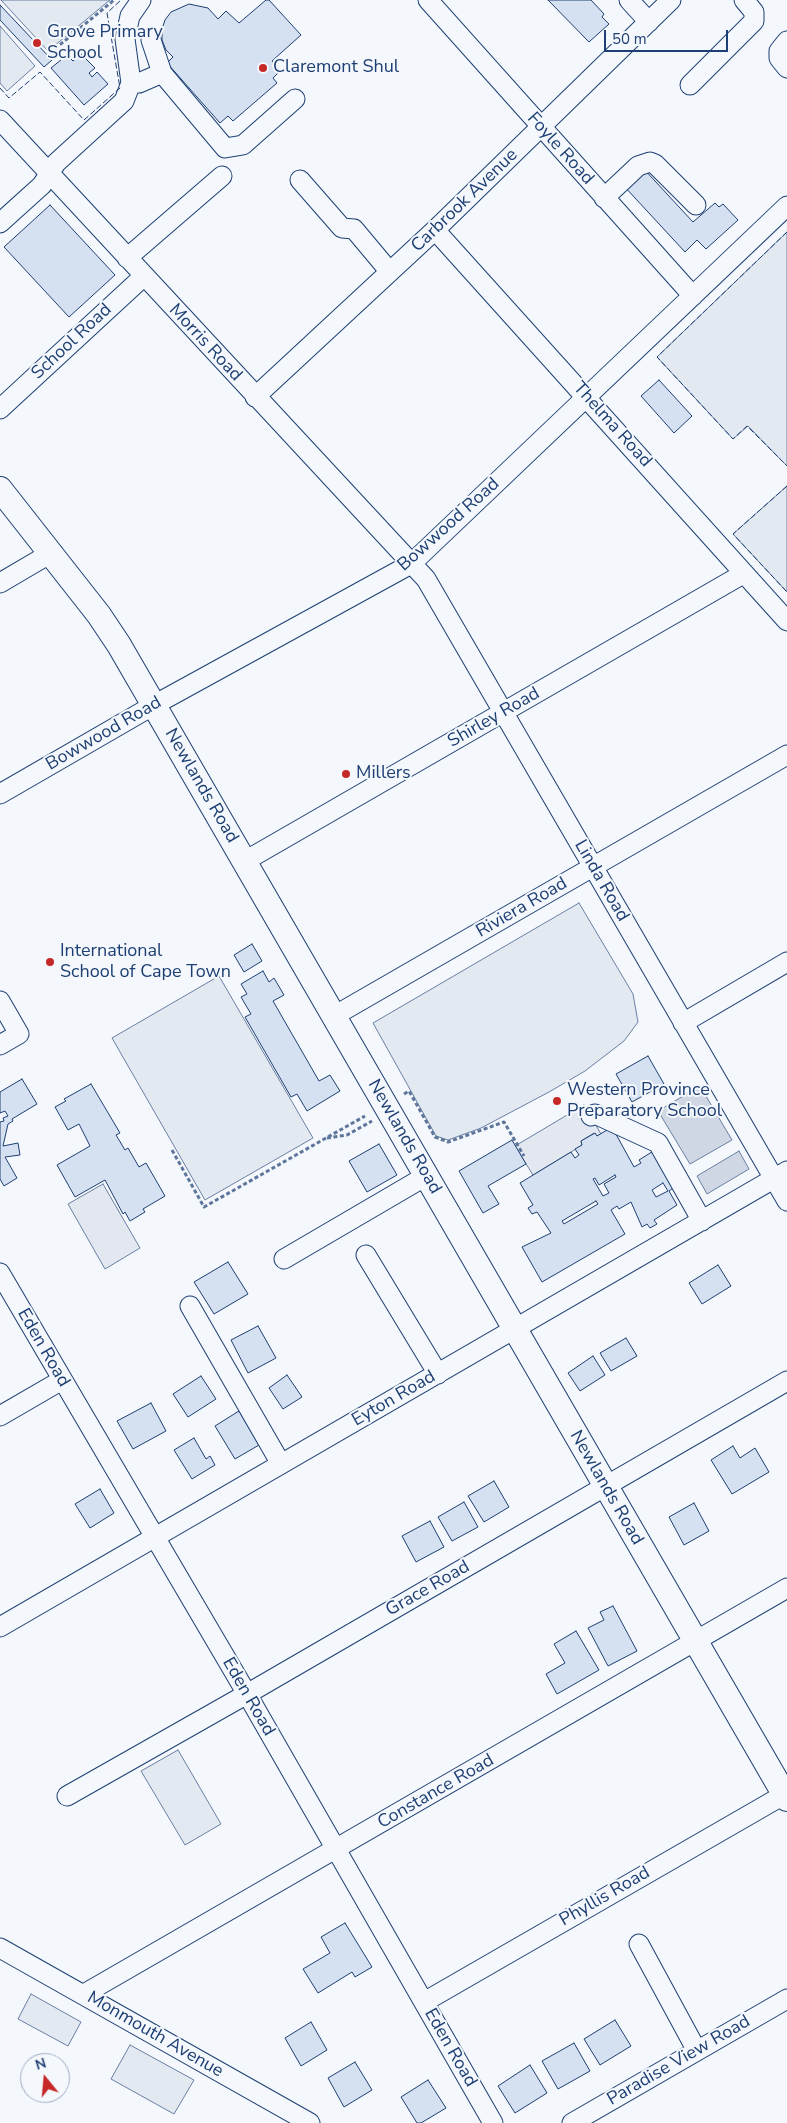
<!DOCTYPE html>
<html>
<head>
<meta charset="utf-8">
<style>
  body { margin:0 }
  #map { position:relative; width:787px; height:2123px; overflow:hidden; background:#f4f7fb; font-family:"Nunito Sans",sans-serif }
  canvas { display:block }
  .north { position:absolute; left:20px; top:2053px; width:50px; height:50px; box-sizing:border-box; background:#f4f7fb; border:1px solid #9eadc5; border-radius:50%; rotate:343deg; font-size:14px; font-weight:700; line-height:20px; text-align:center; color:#1d3f73 }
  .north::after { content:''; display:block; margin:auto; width:18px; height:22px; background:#c62828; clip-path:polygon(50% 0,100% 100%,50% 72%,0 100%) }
  .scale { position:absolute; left:604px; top:30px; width:124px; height:22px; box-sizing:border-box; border:2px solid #1d3f73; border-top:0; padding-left:6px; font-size:15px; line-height:18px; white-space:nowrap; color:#1d3f73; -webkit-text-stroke:4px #f4f7fb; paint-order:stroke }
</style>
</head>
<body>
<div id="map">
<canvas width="787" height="2123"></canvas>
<div class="north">N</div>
<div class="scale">50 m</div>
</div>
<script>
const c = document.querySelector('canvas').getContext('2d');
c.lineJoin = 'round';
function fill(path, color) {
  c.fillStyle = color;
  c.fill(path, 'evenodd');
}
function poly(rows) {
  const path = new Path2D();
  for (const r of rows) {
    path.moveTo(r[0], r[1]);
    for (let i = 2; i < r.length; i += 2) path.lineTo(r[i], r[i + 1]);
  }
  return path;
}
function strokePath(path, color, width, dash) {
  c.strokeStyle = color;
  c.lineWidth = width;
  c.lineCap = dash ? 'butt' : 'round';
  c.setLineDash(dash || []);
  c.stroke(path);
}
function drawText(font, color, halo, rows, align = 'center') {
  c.font = font + ' "Nunito Sans",sans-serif';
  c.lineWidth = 4;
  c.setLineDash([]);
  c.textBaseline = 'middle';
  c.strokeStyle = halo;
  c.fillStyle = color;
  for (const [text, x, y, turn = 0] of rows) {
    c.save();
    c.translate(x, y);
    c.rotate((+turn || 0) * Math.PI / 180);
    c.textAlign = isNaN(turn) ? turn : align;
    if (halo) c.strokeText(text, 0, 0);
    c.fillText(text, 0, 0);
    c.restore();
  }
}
const green = poly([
  [1,0,110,0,48,51,1,0],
  [0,26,35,66,7,91,0,83,0,26],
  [787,232,787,466,748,426,733,439,657,357,787,232],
  [787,486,787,592,733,534,787,486],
  [579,903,633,994,638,1022,624,1041,585,1071,549,1092,481,1128,448,1140,436,1136,373,1023,579,903],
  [219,976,313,1138,205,1200,112,1038,219,976],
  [178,1750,221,1824,185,1845,141,1771,178,1750],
  [31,1994,81,2022,68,2046,18,2019,31,1994],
  [130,2045,194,2080,174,2114,111,2079,130,2045]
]);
fill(green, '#e3e9f0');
strokePath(green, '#687fa3', 1);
const parking = poly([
  [584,1105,601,1134,597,1136,594,1133,581,1141,582,1145,571,1152,533,1175,515,1146,584,1105],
  [103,1184,140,1248,105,1269,68,1204,103,1184]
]);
fill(parking, '#e3e8f0');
strokePath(parking, '#687fa3', 1);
const water = poly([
  [700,1086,732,1140,690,1164,658,1111,700,1086],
  [739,1151,749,1169,707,1194,697,1176,739,1151]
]);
fill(water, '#cfd7e4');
strokePath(water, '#687fa3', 1);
const building = poly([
  [266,0,269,0,301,35,272,61,280,71,273,78,277,83,233,121,228,116,220,123,167,63,173,57,166,50,162,40,162,29,165,20,171,12,189,4,208,8,218,19,226,11,239,23,266,0],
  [548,0,591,0,604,14,602,17,609,24,589,42,548,0],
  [0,5,52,60,44,67,0,20,0,5],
  [81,54,95,68,89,73,92,77,97,72,108,84,84,105,51,68,67,55,73,61,81,54],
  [642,167,693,222,715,203,719,207,723,204,738,220,706,249,697,240,685,252,623,185,642,167],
  [50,205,115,275,69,317,4,247,50,205],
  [659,380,692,416,674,433,641,396,659,380],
  [252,944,262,961,244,972,234,955,252,944],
  [263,971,269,982,274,978,284,995,273,1001,319,1081,330,1075,340,1091,307,1111,297,1094,291,1097,245,1017,251,1014,241,997,247,994,241,984,263,971],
  [648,1056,664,1084,632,1102,616,1074,648,1056],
  [22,1079,37,1104,12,1119,13,1121,8,1124,3,1146,18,1143,20,1155,5,1157,17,1178,4,1186,0,1179,0,1122,4,1121,3,1118,8,1116,5,1111,0,1113,0,1092,22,1079],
  [91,1084,120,1133,116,1135,125,1150,128,1148,139,1167,146,1163,165,1196,143,1209,145,1212,130,1221,125,1212,123,1214,105,1180,75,1197,57,1165,90,1146,79,1124,68,1130,55,1107,66,1101,64,1099,91,1084],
  [612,1127,634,1167,641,1163,639,1160,655,1150,676,1186,669,1191,677,1205,654,1220,657,1224,650,1228,647,1224,642,1227,631,1202,619,1209,617,1206,611,1210,625,1234,542,1282,522,1247,551,1233,537,1212,532,1214,528,1208,533,1205,520,1183,571,1152,575,1158,579,1155,575,1149,582,1145,581,1141,595,1133,597,1136,612,1127],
  [615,1175,616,1177,604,1184,609,1193,603,1196,593,1179,595,1178,599,1185,615,1175],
  [663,1183,668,1191,656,1197,652,1190,663,1183],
  [596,1201,598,1204,564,1224,562,1221,596,1201],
  [512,1140,526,1164,488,1186,499,1204,483,1213,459,1171,512,1140],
  [379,1144,397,1175,367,1192,349,1161,379,1144],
  [228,1262,248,1294,214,1314,194,1282,228,1262],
  [718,1265,731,1286,702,1304,689,1283,718,1265],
  [258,1326,276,1358,248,1373,231,1340,258,1326],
  [626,1338,637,1356,611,1371,600,1353,626,1338],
  [593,1356,605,1375,580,1391,568,1373,593,1356],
  [287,1375,302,1397,283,1409,269,1388,287,1375],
  [201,1376,216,1399,188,1417,173,1394,201,1376],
  [151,1403,166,1431,133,1449,117,1421,151,1403],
  [239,1411,259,1445,235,1459,215,1426,239,1411],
  [194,1438,206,1459,210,1456,215,1465,192,1479,174,1450,194,1438],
  [733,1446,740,1458,755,1448,769,1472,732,1494,711,1460,733,1446],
  [494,1481,509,1507,484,1522,468,1496,494,1481],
  [100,1489,114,1513,90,1528,75,1504,100,1489],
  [464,1502,478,1527,452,1541,438,1517,464,1502],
  [694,1503,709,1531,684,1545,669,1517,694,1503],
  [430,1521,444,1547,416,1562,402,1536,430,1521],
  [613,1606,637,1651,608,1666,588,1628,604,1620,600,1612,613,1606],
  [576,1631,599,1670,557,1694,546,1674,565,1663,554,1644,576,1631],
  [345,1923,372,1967,355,1977,352,1972,318,1993,303,1969,330,1953,321,1937,345,1923],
  [615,2020,631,2046,600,2065,584,2039,615,2020],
  [311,2022,327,2050,301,2066,285,2038,311,2022],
  [574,2043,590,2071,558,2089,542,2061,574,2043],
  [355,2062,372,2090,344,2107,328,2078,355,2062],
  [530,2065,547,2093,515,2113,498,2086,530,2065],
  [428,2080,446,2108,421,2123,417,2123,401,2097,428,2080]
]);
fill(building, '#d5e0f0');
strokePath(building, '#1d3f73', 1);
const minor = poly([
  [428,0,693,296],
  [629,0,649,22],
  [151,40,162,73],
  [787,41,779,51,779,58,787,68],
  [131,83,139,83,162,73,225,148,243,145,295,99],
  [690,85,754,21,754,12,744,0],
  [0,120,426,579,787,1201],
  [300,180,342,228,354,229,390,272],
  [604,198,638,166,650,162,655,164,696,205],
  [0,223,42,185,56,163,124,101,131,83,125,39,130,16,141,0],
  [435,230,787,621],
  [127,258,222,176],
  [255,397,435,230,671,0],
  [0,409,144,276],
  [0,583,51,553],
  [0,794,154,705,411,564,787,206],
  [245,861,743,574],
  [0,1001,19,1034,0,1045],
  [334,1016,787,755],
  [683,1023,787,962],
  [591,1116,595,1114,658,1143,702,1221],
  [366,1255,438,1374],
  [284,1259,426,1176],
  [0,1273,247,1694,493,2123],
  [190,1306,281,1464],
  [0,1416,62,1380],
  [0,1627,787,1171],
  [67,1796,247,1694,787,1381],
  [639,1944,697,2051],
  [0,1948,310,2123],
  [84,1994,787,1588],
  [424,2002,787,1793],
  [572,2123,787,1999]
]);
const major = poly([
  [0,489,99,615,119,645,787,1799]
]);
strokePath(minor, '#1d3f73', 21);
strokePath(major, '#1d3f73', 26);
strokePath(poly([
  [50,53,114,0],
  [404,1094,409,1091,435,1137,448,1142,504,1122,524,1156],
  [327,1138,347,1135,372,1121],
  [172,1150,204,1207,365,1116]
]), '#5e769c', 3, [4, 2.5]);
strokePath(minor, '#f4f7fb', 19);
strokePath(major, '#f4f7fb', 24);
strokePath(poly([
  [0,88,9,98,40,72,84,120,120,88,107,13,121,0],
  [787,232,657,357,733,439,747,426,787,466],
  [787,486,733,534,787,592]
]), '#1d3f73', 1, [6, 2.5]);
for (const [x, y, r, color] of [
  [37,43,5,"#c62828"],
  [263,68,5,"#c62828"],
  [346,774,5,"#c62828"],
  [50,962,5,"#c62828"],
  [557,1101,5,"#c62828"]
]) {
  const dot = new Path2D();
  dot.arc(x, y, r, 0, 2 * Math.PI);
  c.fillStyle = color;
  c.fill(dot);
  strokePath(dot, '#f4f7fb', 2);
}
drawText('18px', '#1d3f73', '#f4f7fb', [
  ["Grove Primary",47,33],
  ["School",47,54],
  ["Claremont Shul",273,68],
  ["Millers",356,774],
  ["International",60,952],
  ["School of Cape Town",60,973],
  ["Western Province",567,1091],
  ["Preparatory School",567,1112]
], 'left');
drawText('18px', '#1d3f73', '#f4f7fb', [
  ["Foyle Road",560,149,48],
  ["Carbrook Avenue",465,201,-44],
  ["School Road",72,342,-43],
  ["Morris Road",205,343,47],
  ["Thelma Road",612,425,48],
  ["Bowwood Road",449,525,-42],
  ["Shirley Road",494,718,-30],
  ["Bowwood Road",104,734,-30],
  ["Newlands Road",201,786,60],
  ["Linda Road",601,881,60],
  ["Riviera Road",522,908,-30],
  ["Newlands Road",404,1137,60],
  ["Eden Road",43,1348,60],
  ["Eyton Road",394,1399,-30],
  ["Newlands Road",606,1488,60],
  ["Grace Road",428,1589,-30],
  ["Eden Road",248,1697,60],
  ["Constance Road",436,1792,-30],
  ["Phyllis Road",605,1897,-30],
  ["Monmouth Avenue",155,2035,30],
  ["Eden Road",450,2048,60],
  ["Paradise View Road",679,2061,-30]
]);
</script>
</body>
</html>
